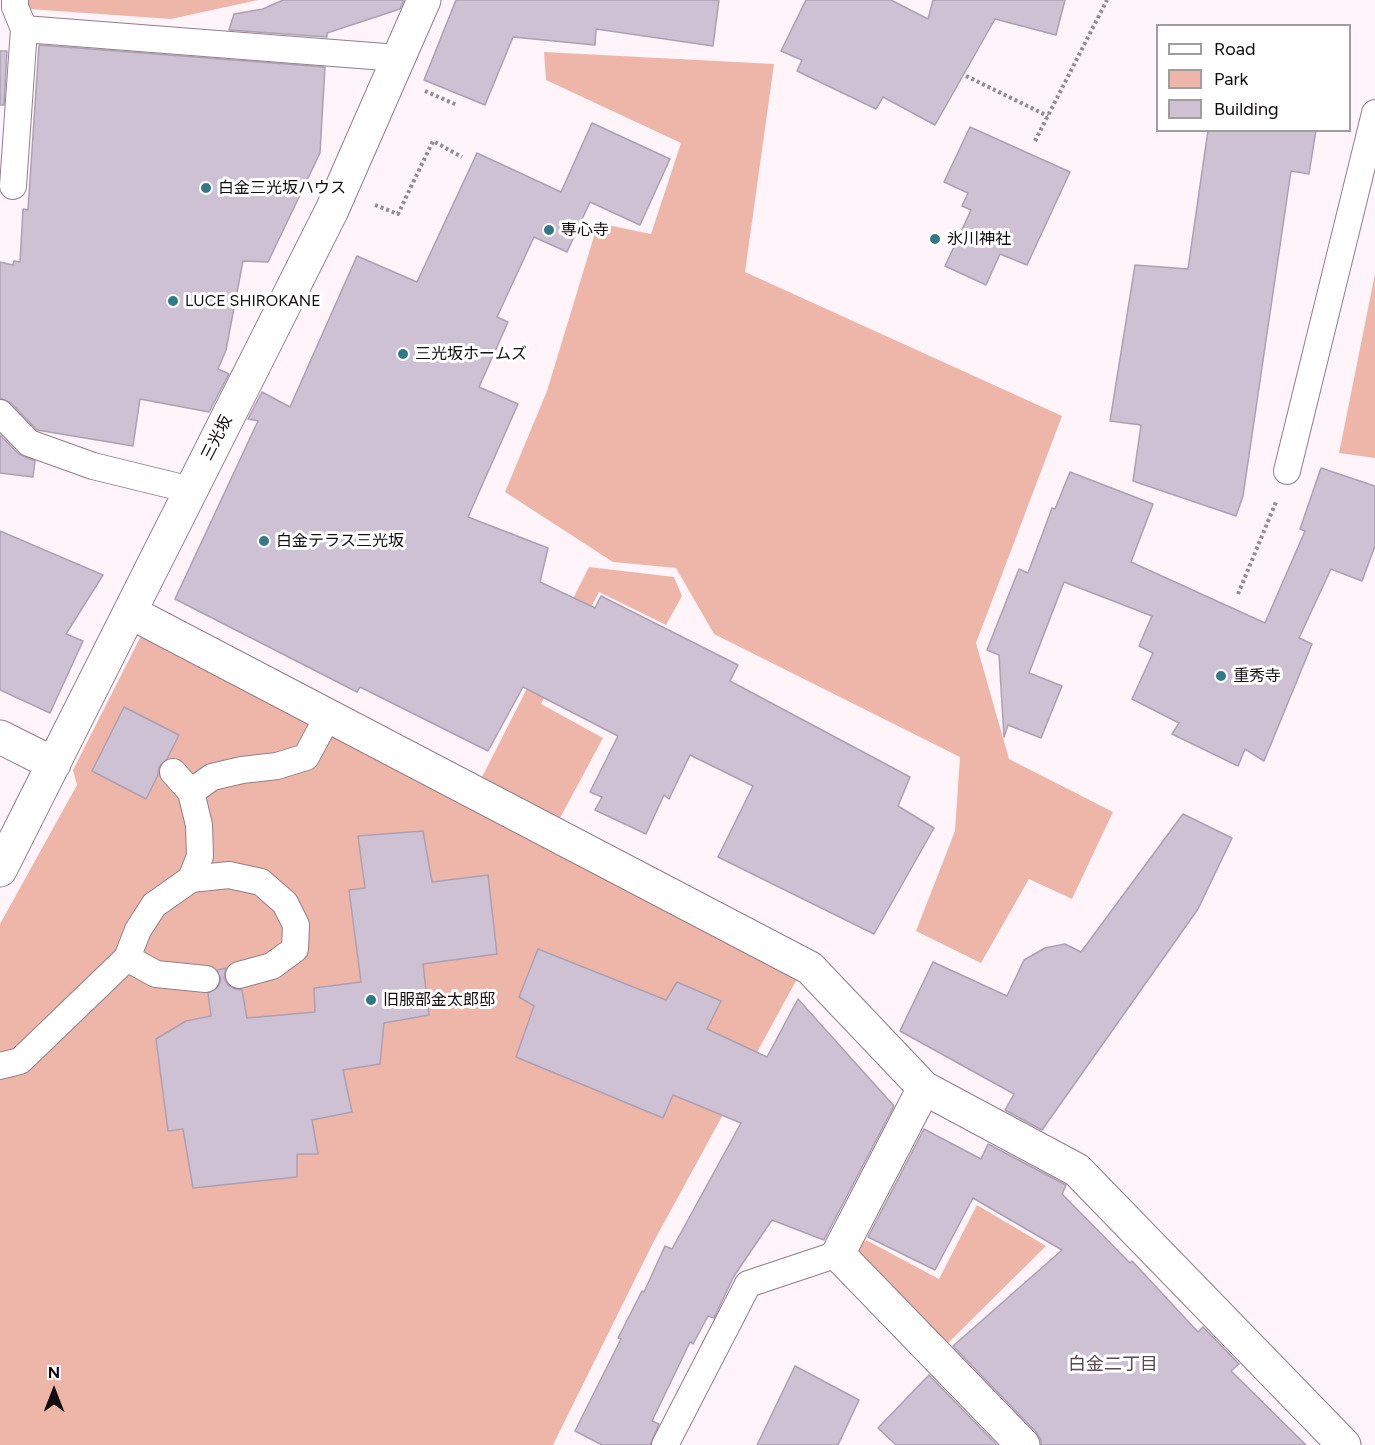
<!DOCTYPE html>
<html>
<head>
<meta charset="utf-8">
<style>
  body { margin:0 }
  #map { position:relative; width:1375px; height:1445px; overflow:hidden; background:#fef4f9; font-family:Figtree,sans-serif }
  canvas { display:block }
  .legend { position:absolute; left:1156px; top:24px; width:195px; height:108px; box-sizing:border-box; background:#fff; border:2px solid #a09d9f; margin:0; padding:8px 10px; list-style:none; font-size:18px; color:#120b0f }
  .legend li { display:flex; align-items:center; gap:12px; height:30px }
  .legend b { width:30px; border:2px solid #a09d9f }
  .north { position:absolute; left:24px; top:1361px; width:60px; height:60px; -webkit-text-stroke:4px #fff; paint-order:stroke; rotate:0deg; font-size:16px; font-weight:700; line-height:24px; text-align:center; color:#120b0f }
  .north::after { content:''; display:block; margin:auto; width:21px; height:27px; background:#120b0f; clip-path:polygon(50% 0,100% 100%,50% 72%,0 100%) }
</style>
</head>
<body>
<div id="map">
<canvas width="1375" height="1445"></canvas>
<ul class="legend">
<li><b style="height:8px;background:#fff"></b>Road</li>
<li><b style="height:16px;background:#edb6a9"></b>Park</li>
<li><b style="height:16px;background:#cec1d4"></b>Building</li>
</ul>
<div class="north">N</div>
</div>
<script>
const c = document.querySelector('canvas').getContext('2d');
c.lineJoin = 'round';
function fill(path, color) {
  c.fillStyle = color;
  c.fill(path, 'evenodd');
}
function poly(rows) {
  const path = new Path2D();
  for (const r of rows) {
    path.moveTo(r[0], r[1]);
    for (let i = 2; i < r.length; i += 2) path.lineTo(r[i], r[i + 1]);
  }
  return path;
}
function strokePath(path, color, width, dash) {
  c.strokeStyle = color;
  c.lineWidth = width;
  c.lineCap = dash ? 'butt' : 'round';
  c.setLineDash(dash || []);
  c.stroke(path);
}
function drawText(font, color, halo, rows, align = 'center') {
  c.font = font + ' Figtree,"Noto Sans JP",sans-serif';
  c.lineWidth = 6;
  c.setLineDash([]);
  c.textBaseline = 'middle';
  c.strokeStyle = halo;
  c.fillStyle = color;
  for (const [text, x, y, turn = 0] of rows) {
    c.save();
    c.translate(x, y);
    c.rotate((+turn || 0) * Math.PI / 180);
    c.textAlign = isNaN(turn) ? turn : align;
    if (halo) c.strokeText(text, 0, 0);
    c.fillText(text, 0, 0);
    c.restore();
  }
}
fill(poly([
  [29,0,258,0,171,19,29,9],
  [544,52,774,64,745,272,1062,416,976,643,1009,759,1113,812,1072,899,1029,879,981,963,916,931,955,831,960,757,714,634,676,568,613,562,505,492,547,391,598,223,651,234,681,143,546,80],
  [1375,274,1375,458,1339,453],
  [589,567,674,577,682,596,666,625,599,592,541,704,603,738,560,818,482,777],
  [143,632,797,979,653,1243,553,1445,0,1445,0,924,77,785,73,770],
  [977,1205,1046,1246,942,1349,853,1255,866,1240,939,1279]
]), '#edb6a9');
const building = poly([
  [283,0,404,0,400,9,327,33,327,37,229,30,234,14,263,9,283,0],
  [456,0,719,0,713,46,596,29,595,45,513,37,485,105,424,80,456,0],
  [806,0,891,0,928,19,933,0,1065,0,1056,35,995,19,935,125,883,97,876,109,797,71,802,60,781,51,806,0],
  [39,45,325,67,320,153,268,262,243,261,226,350,218,369,229,374,209,412,140,399,133,446,37,430,11,403,0,398,0,262,13,265,14,261,20,262,23,209,28,210,39,45],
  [0,51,7,51,4,105,0,105,0,51],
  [592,123,670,159,640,225,590,202,567,252,534,237,497,317,508,322,479,387,518,404,468,517,548,548,540,582,595,608,601,596,738,665,730,681,910,777,898,806,934,828,874,934,718,857,753,786,690,755,669,799,664,795,646,834,595,810,602,797,590,792,618,736,523,687,488,751,360,687,357,692,175,599,258,421,248,419,262,392,290,407,357,256,417,282,477,153,561,192,592,123],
  [970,127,1070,172,1027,265,1000,254,986,285,945,266,971,210,962,206,968,193,944,182,970,127],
  [1208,130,1316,130,1309,174,1291,171,1243,496,1236,516,1133,481,1141,425,1110,421,1135,265,1188,269,1208,130],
  [0,435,19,454,35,461,33,477,0,473,0,435],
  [1321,468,1375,486,1375,546,1362,581,1331,569,1299,638,1312,644,1264,761,1245,749,1238,766,1172,734,1179,723,1132,699,1153,653,1139,646,1152,616,1064,582,1029,673,1062,686,1041,738,1008,725,1004,737,999,655,987,650,1019,569,1028,573,1052,508,1055,509,1070,472,1153,504,1131,562,1265,623,1305,531,1300,529,1321,468],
  [0,531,103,575,66,634,83,641,50,713,0,690,0,531],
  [124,707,179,735,167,759,159,767,158,775,146,799,92,771,124,707],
  [1183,814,1232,838,1198,909,1042,1130,1005,1110,1014,1094,900,1031,933,962,1007,996,1024,960,1045,948,1065,944,1081,952,1183,814],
  [423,831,432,882,488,875,497,954,423,964,429,1015,384,1023,380,1064,343,1070,352,1112,312,1120,318,1154,297,1154,297,1177,193,1188,183,1129,168,1131,156,1039,186,1021,211,1016,208,993,218,987,221,980,217,970,226,968,224,978,228,985,235,989,242,990,247,1018,315,1012,314,988,361,982,349,890,365,888,358,836,423,831],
  [538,949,666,1000,677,982,721,1001,707,1029,767,1057,798,999,894,1106,824,1240,772,1220,734,1276,714,1318,708,1316,693,1344,690,1342,652,1421,659,1424,650,1445,602,1445,575,1431,621,1339,618,1338,642,1291,644,1292,665,1246,672,1249,741,1123,673,1095,663,1118,516,1057,534,1006,519,997,538,949],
  [924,1129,981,1159,988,1144,1066,1185,1062,1194,1130,1263,1132,1261,1198,1332,1203,1327,1239,1364,1231,1371,1306,1445,1041,1445,1041,1440,1036,1432,953,1346,1062,1250,973,1198,935,1270,868,1237,924,1129],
  [795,1366,859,1400,838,1445,757,1445,795,1366],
  [929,1375,997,1445,896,1445,878,1428,929,1375]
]);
fill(building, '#cec1d4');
strokePath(building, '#ada0b3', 1.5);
const lane = poly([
  [24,29,398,58],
  [13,186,24,29,15,7,15,0],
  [0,413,29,443,93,466,191,490],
  [1287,471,1375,113],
  [173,772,191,792,199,825,200,856,191,879],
  [191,792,212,777,242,770,277,766,306,757,328,716],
  [127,958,156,974,206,979],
  [0,1066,20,1061,127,958,138,930,154,905,191,879,229,875,261,882,285,903,296,925,295,949,272,966,239,975],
  [665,1445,748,1284,838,1254]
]);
const street = poly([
  [130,612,810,968,924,1088,1077,1170,1344,1445],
  [0,737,54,764],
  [0,870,332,210,424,0],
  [924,1088,838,1254,1023,1445]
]);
strokePath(lane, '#937e8a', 28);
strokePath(street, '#937e8a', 35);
strokePath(poly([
  [966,76,1048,116],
  [425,91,457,105],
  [1035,141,1107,0],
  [375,205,398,214,433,141,462,157],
  [1238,594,1276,502]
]), '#958c91', 4, [3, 3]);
strokePath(lane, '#fff', 26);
strokePath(street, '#fff', 33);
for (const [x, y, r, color] of [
  [206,188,6,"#337985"],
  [549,230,6,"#337985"],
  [935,239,6,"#337985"],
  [173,301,6,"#337985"],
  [403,354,6,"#337985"],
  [264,541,6,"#337985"],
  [1221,676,6,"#337985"],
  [371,1000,6,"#337985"]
]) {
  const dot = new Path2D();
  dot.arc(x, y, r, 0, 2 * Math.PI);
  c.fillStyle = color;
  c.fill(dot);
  strokePath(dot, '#fff', 2);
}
drawText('16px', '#120b0f', '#fff', [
  ["白金三光坂ハウス",218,188],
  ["専心寺",561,230],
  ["氷川神社",947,239],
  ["LUCE SHIROKANE",185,301],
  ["三光坂ホームズ",415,354],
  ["白金テラス三光坂",276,541],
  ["重秀寺",1233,676],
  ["旧服部金太郎邸",383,1000]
], 'left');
drawText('16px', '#120b0f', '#fff', [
  ["三光坂",217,438,-63]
]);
drawText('18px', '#5b4854', '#fff', [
  ["白金二丁目",1113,1365]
]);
</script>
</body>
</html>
